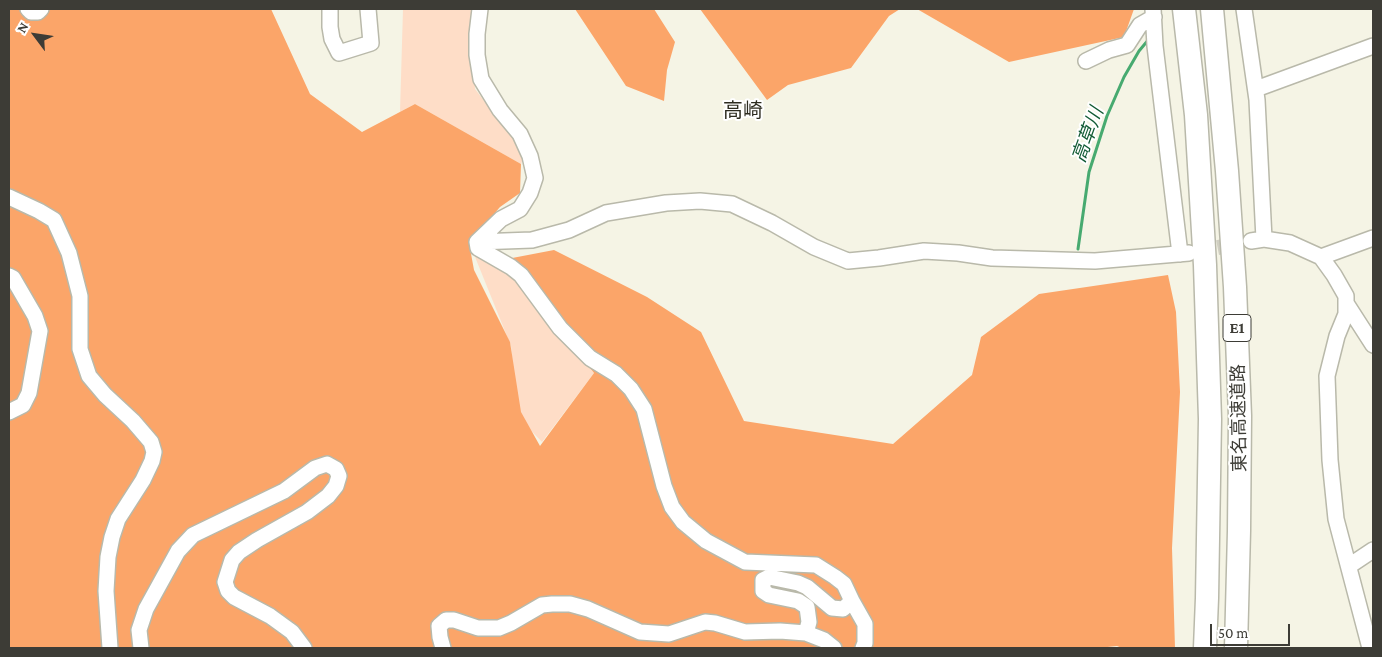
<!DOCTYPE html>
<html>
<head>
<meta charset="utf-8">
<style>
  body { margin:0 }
  #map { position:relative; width:1382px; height:657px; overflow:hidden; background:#f5f4e5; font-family:"Crimson Pro",serif }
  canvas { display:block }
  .frame { position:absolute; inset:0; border:10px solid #3d3c36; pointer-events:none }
  .north { position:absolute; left:10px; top:10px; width:50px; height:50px; -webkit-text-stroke:4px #fff; paint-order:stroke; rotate:301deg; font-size:14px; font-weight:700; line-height:20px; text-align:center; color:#3d3c36 }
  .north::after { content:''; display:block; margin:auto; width:18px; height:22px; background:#3d3c36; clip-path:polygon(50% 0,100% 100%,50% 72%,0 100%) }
  .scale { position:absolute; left:1210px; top:624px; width:80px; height:22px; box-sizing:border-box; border:2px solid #3d3c36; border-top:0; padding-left:6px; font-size:15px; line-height:18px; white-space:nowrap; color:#3d3c36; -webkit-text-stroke:4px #fff; paint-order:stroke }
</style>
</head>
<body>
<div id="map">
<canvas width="1382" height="657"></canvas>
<div class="frame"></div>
<div class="north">N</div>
<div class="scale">50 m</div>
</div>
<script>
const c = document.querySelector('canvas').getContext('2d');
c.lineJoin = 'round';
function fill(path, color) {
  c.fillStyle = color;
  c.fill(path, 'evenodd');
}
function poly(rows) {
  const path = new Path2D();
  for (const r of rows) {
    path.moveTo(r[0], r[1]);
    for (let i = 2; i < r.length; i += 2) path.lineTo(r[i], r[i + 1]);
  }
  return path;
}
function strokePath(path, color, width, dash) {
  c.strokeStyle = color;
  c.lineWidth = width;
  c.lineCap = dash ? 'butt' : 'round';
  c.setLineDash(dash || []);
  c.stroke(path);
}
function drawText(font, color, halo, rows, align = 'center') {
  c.font = font + ' "Crimson Pro","Noto Sans JP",serif';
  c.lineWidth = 4;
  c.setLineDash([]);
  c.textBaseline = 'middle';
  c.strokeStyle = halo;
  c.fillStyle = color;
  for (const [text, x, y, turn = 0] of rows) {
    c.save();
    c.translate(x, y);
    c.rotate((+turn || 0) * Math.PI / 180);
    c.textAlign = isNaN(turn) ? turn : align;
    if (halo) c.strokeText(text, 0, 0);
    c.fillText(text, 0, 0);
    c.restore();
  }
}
fill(poly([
  [403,9,471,9,475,89,525,154,521,164,415,104,400,112],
  [469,242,529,287,594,373,542,442,518,417,511,346]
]), '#feddc7');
fill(poly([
  [9,9,271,9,310,94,362,132,415,104,521,164,520,193,500,207,469,243,474,270,510,342,521,412,540,446,594,373,507,259,554,250,647,297,701,332,744,421,893,444,972,375,981,337,1039,294,1168,275,1176,312,1180,392,1172,548,1175,648,1122,648,1117,646,1098,648,9,648],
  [575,9,654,9,675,42,667,70,664,101,626,86],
  [700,9,900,9,889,16,851,68,788,85,767,100],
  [917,9,1134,9,1124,37,1009,62]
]), '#fba569');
strokePath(poly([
  [1078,249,1089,172,1107,116,1124,77,1139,51,1149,39]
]), '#47aa70', 3);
strokePath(poly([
  [1195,252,1241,243]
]), '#d0cfc2', 15, [15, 8]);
const minor = poly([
  [28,9,31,12,38,12,41,9],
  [330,9,330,27,332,39,339,53,371,43,368,9],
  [480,9,477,34,477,55,481,79,500,110,520,134,530,156,535,178,530,193,520,209,501,219,477,242,478,248,511,267,521,275,560,328,590,358,616,374,631,389,644,409,664,486,672,507,683,522,706,541,745,562,816,565,835,577,844,584,852,601,843,609,832,608,807,587,798,583,769,577,763,580,763,591,769,595,798,601,807,607,809,622,806,633],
  [1153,9,1155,46,1180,254],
  [1244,9,1257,100,1264,239],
  [1086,61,1109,50,1127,45,1140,25,1154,17],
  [1256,89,1373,46],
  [9,197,39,211,54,220,69,253,80,296,80,349,89,376,105,395,133,421,151,442,154,452,152,461,143,480,118,519,112,537,108,557,106,591,110,648],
  [1251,241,1264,239,1290,243,1321,257,1334,275,1346,296,1346,314,1337,336,1327,376,1330,460,1336,519,1370,648],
  [477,242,532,240,569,230,606,213,666,203,700,201,732,204,772,223,814,247,848,261,879,258,924,251,958,253,992,258,1095,261,1189,253],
  [1321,257,1373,238],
  [9,276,13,278,35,316,40,331,29,393,23,405,9,412],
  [1346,303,1373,345],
  [1349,566,1373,550],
  [852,601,865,624,865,643,863,648],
  [141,648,139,630,146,609,178,551,193,535,284,491,315,468,327,464,336,469,339,476,336,486,328,496,307,512,257,540,239,552,232,560,225,582,228,591,234,597,270,616,292,632,304,648],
  [443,648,440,637,439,626,446,620,454,620,478,628,499,628,511,623,542,605,552,604,570,604,588,609,640,632,669,634,705,622,715,623,745,632,780,631,806,633,824,640,834,648]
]);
const highway = poly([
  [1184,9,1196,115,1205,265,1210,419,1207,598,1205,648],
  [1212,9,1227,171,1235,287,1240,416,1239,531,1236,648]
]);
strokePath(minor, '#b9b9aa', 18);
strokePath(highway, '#b9b9aa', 25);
strokePath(minor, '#fff', 15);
strokePath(highway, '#fff', 22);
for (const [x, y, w] of [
  [1237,328,28]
]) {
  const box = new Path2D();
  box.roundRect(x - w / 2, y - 13.5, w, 27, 4);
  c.fillStyle = '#fff';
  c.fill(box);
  strokePath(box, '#3d3c36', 1);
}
drawText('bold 16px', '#3d3c36', null, [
  ["E1",1237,328]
]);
drawText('18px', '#3d3c36', '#fff', [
  ["東名高速道路",1239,418,-91]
]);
drawText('italic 19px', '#125b35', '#fff', [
  ["高草川",1088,135,-70]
]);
drawText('20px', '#2c2b1f', '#fff', [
  ["高崎",743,111]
]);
</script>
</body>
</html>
